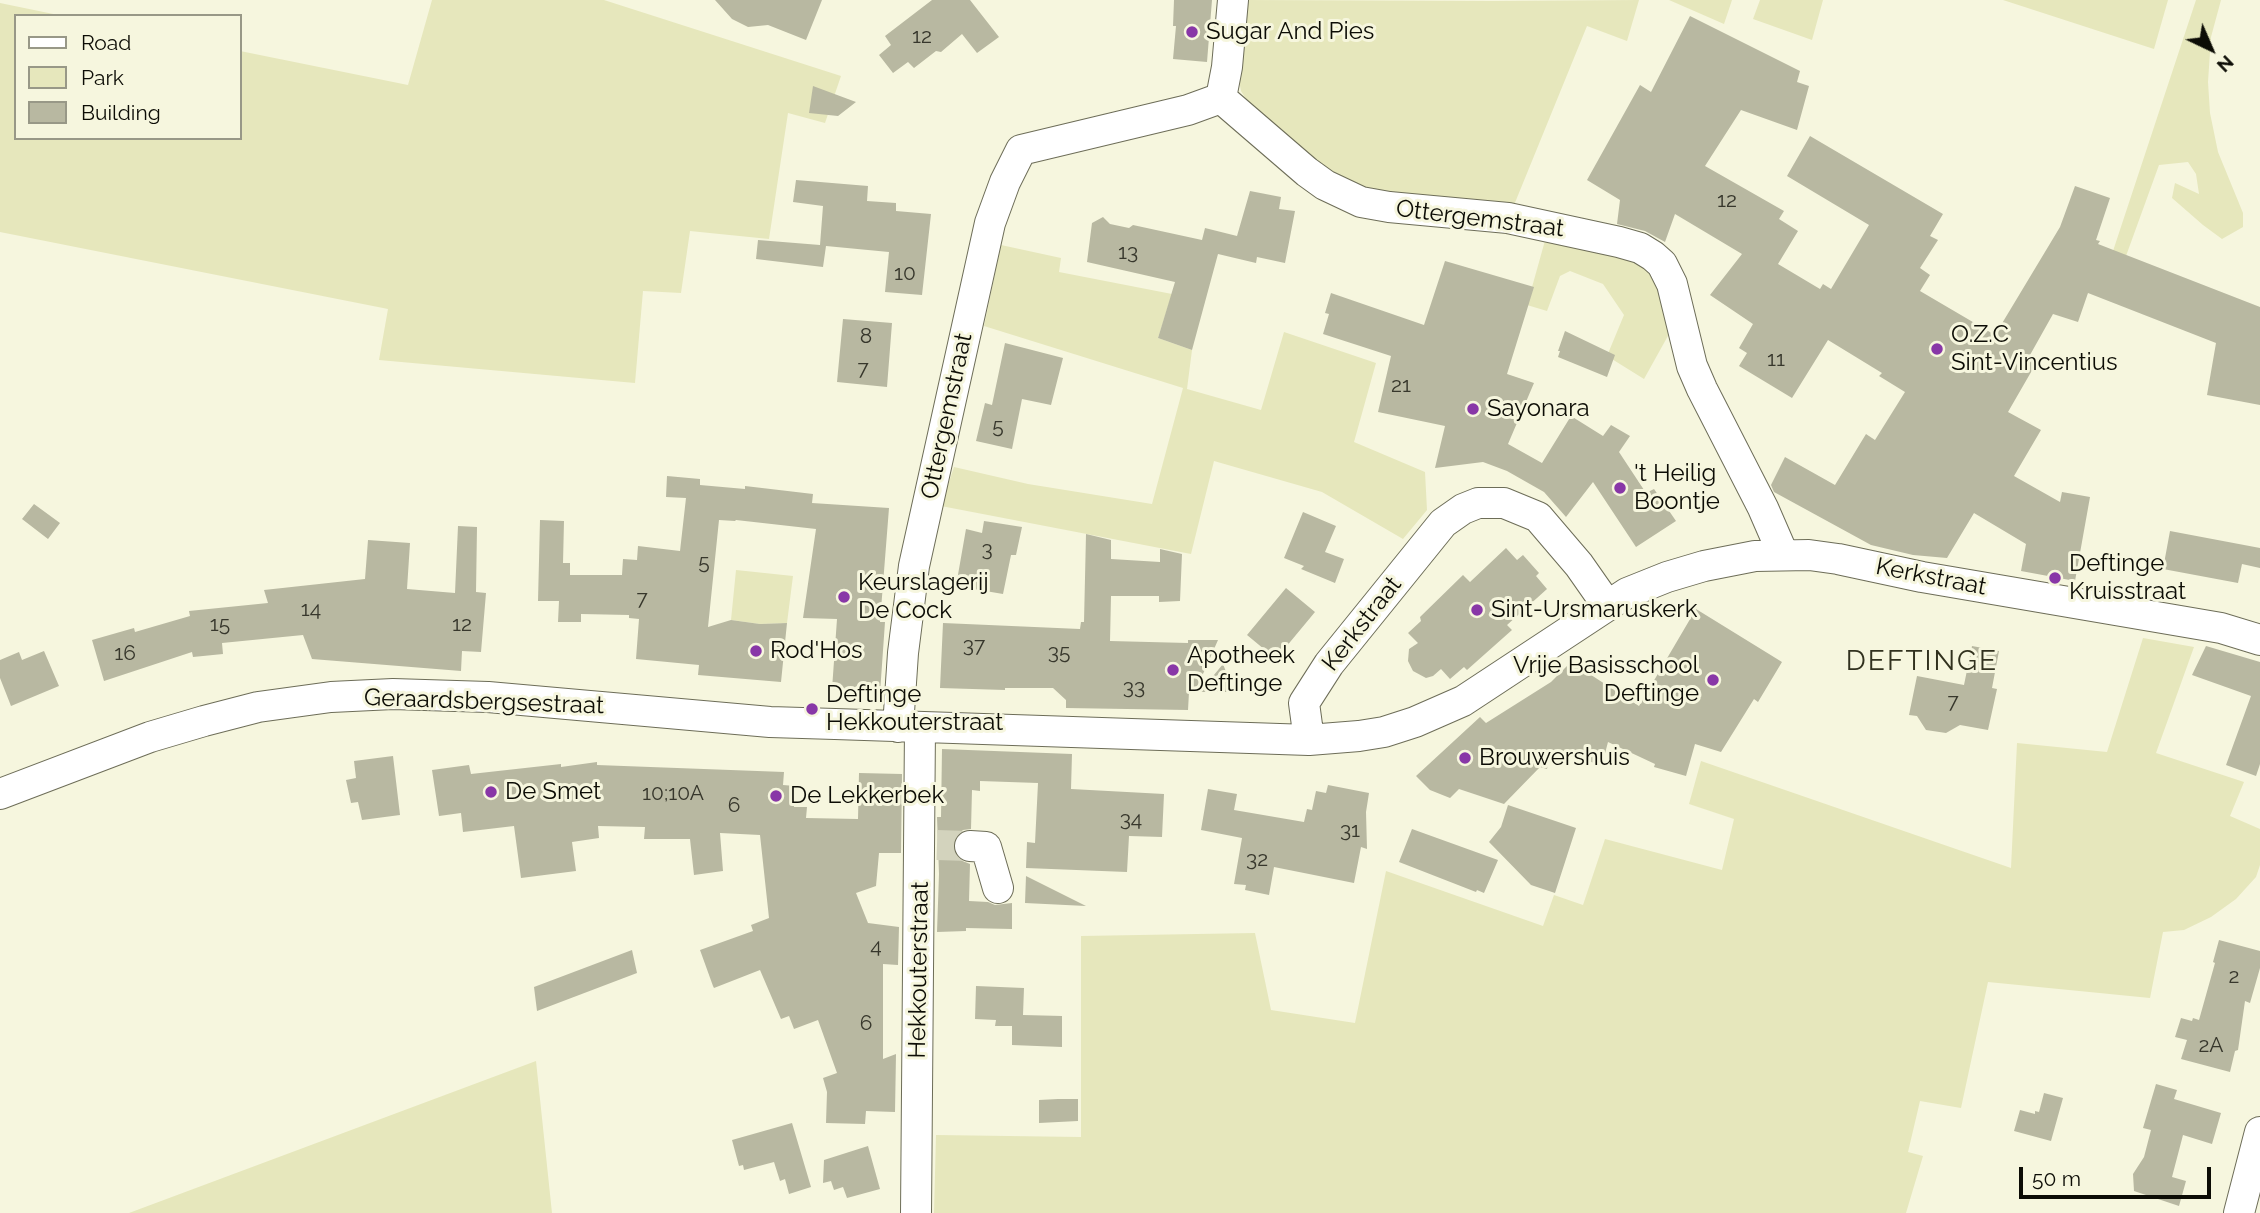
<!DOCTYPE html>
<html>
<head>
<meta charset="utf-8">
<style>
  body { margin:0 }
  #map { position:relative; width:2260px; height:1213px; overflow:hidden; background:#f6f6de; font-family:Raleway,sans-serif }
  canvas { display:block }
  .legend { position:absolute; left:14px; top:14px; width:228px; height:126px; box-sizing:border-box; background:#f6f6de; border:2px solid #989887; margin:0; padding:9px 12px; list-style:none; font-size:21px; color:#0c0c05 }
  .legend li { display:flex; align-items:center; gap:14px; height:35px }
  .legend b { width:35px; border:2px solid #989887 }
  .north { position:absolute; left:2176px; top:14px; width:70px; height:70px; -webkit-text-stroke:5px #f6f6de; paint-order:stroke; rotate:136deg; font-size:19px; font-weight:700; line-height:28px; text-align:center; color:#0c0c05 }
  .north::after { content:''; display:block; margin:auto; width:24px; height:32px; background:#0c0c05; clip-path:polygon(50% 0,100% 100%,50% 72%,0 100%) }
  .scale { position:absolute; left:2019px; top:1167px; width:192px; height:32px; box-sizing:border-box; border:4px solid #0c0c05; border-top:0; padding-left:9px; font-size:21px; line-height:24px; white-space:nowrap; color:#0c0c05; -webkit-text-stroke:5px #f6f6de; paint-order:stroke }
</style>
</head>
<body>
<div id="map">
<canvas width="2260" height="1213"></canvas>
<ul class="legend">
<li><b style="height:9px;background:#fff"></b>Road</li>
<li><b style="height:19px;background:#e6e7bc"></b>Park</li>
<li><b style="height:19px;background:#b8b8a1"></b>Building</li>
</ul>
<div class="north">N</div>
<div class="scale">50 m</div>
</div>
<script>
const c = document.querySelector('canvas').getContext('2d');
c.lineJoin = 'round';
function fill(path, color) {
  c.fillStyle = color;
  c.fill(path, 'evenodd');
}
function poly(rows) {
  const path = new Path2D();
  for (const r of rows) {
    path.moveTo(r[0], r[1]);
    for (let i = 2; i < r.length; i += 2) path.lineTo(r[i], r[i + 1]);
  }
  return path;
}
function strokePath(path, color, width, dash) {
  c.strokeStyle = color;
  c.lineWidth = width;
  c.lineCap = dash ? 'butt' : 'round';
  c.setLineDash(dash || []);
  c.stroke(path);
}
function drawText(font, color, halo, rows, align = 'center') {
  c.font = font + ' Raleway,sans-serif';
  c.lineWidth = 6;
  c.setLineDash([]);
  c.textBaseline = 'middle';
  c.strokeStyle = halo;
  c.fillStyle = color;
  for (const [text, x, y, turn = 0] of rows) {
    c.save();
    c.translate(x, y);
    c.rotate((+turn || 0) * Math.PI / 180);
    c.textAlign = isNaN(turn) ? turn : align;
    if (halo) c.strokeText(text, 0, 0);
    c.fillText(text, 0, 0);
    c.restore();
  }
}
fill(poly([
  [432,0,604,0,841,76,825,123,788,113,769,239,690,231,681,293,643,291,635,383,379,360,388,309,0,232,0,3,63,16,16,16,16,138,240,138,240,51,408,85],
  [1245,0,1494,1,1639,0,1627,41,1587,26,1512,210,1355,189,1332,176,1254,112,1241,91,1238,75],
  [1669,0,1732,0,1724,24],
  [1760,0,1823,0,1812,40,1753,19],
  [2003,0,2168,0,2154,49],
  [2196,0,2221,0,2211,37,2208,82,2210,113,2218,152,2243,213,2243,227,2222,239,2203,225,2172,198,2175,183,2199,194,2196,174,2188,162,2159,165,2126,256,2113,251],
  [1546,237,1636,261,1660,279,1669,334,1644,379,1607,356,1624,315,1603,284,1570,271,1560,276,1547,311,1527,305],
  [1001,245,1061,258,1059,272,1172,294,1158,338,1192,350,1187,389,1261,410,1284,332,1376,363,1354,442,1425,472,1427,510,1403,539,1322,492,1214,461,1191,554,941,506,954,467,1028,484,1152,504,1183,388,984,326],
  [736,570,793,576,787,623,760,624,731,620],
  [2143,638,2194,647,2156,753,2244,782,2230,816,2260,829,2260,865,2256,877,2236,899,2211,917,2184,930,2163,932,2150,998,1988,982,1961,1108,1920,1101,1908,1152,1923,1156,1906,1213,934,1213,936,1135,1081,1137,1081,936,1255,933,1271,1010,1355,1023,1386,871,1543,926,1554,895,1583,905,1605,839,1722,870,1734,819,1689,804,1701,761,2011,868,2017,743,2107,752],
  [536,1061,552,1213,129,1213]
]), '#e6e7bc');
fill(poly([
  [715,0,822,0,806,40,768,25,748,27,732,19],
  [932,0,970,0,999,37,977,53,962,34,941,52,936,51,914,68,908,62,893,73,879,55,891,45,885,36],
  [1174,0,1212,0,1207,62,1173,59,1176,26,1173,26],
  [1690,16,1800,71,1797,82,1809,86,1797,130,1741,110,1705,166,1784,211,1779,219,1798,231,1778,264,1820,289,1823,284,1831,289,1869,225,1787,176,1810,136,1943,214,1930,236,1938,240,1920,268,1930,275,1920,291,1995,335,2060,227,2075,186,2110,198,2096,240,2100,241,2098,244,2260,307,2260,405,2207,395,2216,343,2088,293,2078,322,2053,314,2030,355,2038,360,2008,412,2041,430,2014,476,2060,502,2062,492,2090,497,2075,581,2021,571,2026,544,1974,513,1947,558,1913,555,1871,545,1774,492,1771,485,1785,457,1835,485,1866,434,1875,440,1905,392,1879,376,1882,373,1828,340,1792,398,1739,366,1747,353,1739,348,1753,324,1710,295,1742,254,1675,214,1665,242,1645,231,1617,224,1620,200,1587,180,1640,85,1651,92],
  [813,86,856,102,838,116,809,113],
  [796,180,868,186,867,201,896,203,896,211,931,214,922,295,885,292,889,252,826,246,823,267,756,259,758,240,820,245,823,206,793,202],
  [1250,191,1281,197,1279,209,1295,211,1285,263,1257,257,1256,263,1218,254,1192,350,1158,338,1175,282,1087,262,1092,223,1103,217,1110,224,1129,228,1133,225,1202,240,1205,228,1237,236],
  [1445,261,1534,287,1507,374,1534,383,1508,444,1542,463,1571,416,1603,436,1611,425,1630,436,1619,452,1646,493,1654,489,1676,521,1636,547,1593,482,1566,517,1544,492,1507,471,1483,462,1435,468,1445,426,1378,412,1391,356,1323,334,1329,314,1325,313,1331,293,1424,325],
  [843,319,892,323,887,387,837,382],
  [1565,331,1615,355,1607,377,1558,357,1560,351,1558,351],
  [1005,343,1063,358,1051,405,1022,399,1012,449,976,441,985,403,992,405],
  [667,476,700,479,700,485,745,489,745,486,813,494,812,503,889,508,880,622,885,622,880,693,832,689,837,619,803,618,816,529,736,520,735,521,719,520,708,627,731,620,760,624,787,623,781,682,698,675,699,665,636,659,639,619,629,618,629,615,581,614,581,622,558,622,559,601,538,601,540,520,564,521,563,563,570,563,570,575,622,575,623,559,637,560,638,546,680,551,686,498,666,497],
  [34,504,60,523,48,539,22,519],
  [1303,512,1336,526,1325,552,1344,559,1335,583,1301,569,1304,566,1284,558],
  [984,521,1022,527,1016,555,1011,555,1003,594,956,586,966,529,982,533],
  [458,526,477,527,476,592,486,593,481,652,462,651,461,671,312,659,303,635,222,643,223,654,193,657,192,652,104,681,92,640,134,628,135,632,190,616,189,611,268,603,264,590,365,579,368,540,410,543,407,589,455,593],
  [2170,531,2260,548,2260,568,2242,564,2238,583,2163,569],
  [1086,534,1111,540,1111,559,1160,562,1160,549,1182,554,1180,601,1159,602,1159,596,1111,596,1110,641,1188,643,1188,640,1218,640,1195,692,1189,692,1188,710,1066,708,1066,700,1053,688,1005,688,1005,690,940,688,943,623,1080,629,1081,622,1084,622],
  [1506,548,1517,560,1523,555,1539,573,1536,576,1547,589,1507,625,1512,630,1467,670,1464,667,1450,679,1441,669,1433,676,1426,678,1413,671,1408,661,1409,649,1418,643,1408,633,1421,621,1420,617,1463,575,1470,582],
  [1286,588,1315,612,1276,659,1247,635],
  [1696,609,1782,662,1758,702,1754,699,1721,752,1695,744,1686,776,1654,767,1655,764,1608,742,1602,765,1551,751,1547,769,1540,767,1504,804,1459,789,1450,798,1430,790,1416,776,1480,717,1486,723,1551,682,1571,662,1639,706],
  [1972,646,1999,651,1992,688,1997,689,1988,730,1960,725,1946,733,1926,730,1917,716,1909,715,1917,676,1964,685],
  [2206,646,2260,662,2260,764,2256,776,2226,765,2251,696,2192,675],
  [44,651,59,686,11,706,0,678,0,660,19,652,22,660],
  [1223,664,1234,692,1200,692],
  [942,749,1072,754,1071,789,1164,794,1162,837,1129,836,1127,872,1026,868,1027,842,1035,843,1038,783,980,781,980,791,972,790,971,829,963,830,956,836,953,844,954,853,960,860,970,864,969,901,988,902,995,905,1012,903,1012,929,966,928,966,931,937,932,939,874,937,817,941,817],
  [393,756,400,815,362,820,358,802,351,803,346,780,356,778,354,761],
  [597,762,597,765,784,772,783,785,795,786,794,807,807,807,806,818,858,819,859,773,902,774,901,853,879,853,876,886,856,893,868,923,899,927,898,965,883,964,883,1059,896,1054,895,1112,866,1111,865,1124,826,1123,827,1092,823,1078,837,1073,818,1020,794,1029,789,1016,781,1019,760,970,714,988,713,986,700,950,753,931,751,925,769,918,760,835,720,833,723,871,694,875,690,839,644,839,645,827,598,826,599,838,572,842,576,871,521,878,514,826,463,832,461,813,439,816,432,770,469,765,471,774,561,764,561,767],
  [1328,785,1369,793,1366,812,1367,849,1361,847,1354,883,1274,867,1269,895,1245,890,1246,885,1234,884,1242,838,1201,830,1208,789,1237,794,1234,810,1304,822,1307,809,1312,810,1316,791,1326,793],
  [1508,805,1576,828,1555,893,1531,885,1489,842,1501,827],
  [1412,829,1498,860,1484,893,1477,890,1476,892,1399,862],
  [1026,876,1086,906,1025,903],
  [2219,940,2260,951,2260,968,2250,1003,2245,1001,2238,1050,2235,1051,2230,1072,2181,1059,2187,1040,2175,1037,2181,1018,2192,1021,2193,1018,2199,1020,2215,963,2213,962],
  [632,950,637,973,537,1011,534,987],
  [976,986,1024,988,1023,1015,1062,1016,1062,1047,1012,1045,1012,1026,995,1026,996,1020,975,1019],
  [2156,1084,2177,1090,2174,1099,2221,1113,2212,1144,2183,1135,2172,1177,2186,1181,2179,1206,2134,1191,2133,1174,2144,1157,2151,1130,2143,1128],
  [2044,1093,2063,1098,2051,1141,2014,1131,2020,1110,2035,1114,2035,1111,2039,1112],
  [1058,1099,1078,1099,1078,1121,1039,1123,1039,1100],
  [792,1123,811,1187,789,1194,785,1179,780,1181,774,1162,744,1170,743,1165,739,1166,732,1140],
  [868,1146,880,1189,847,1198,843,1187,834,1190,831,1181,823,1183,824,1160]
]), '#b8b8a1');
strokePath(poly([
  [937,845,970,846]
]), '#d3d3bd', 30, [30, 15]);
const minor = poly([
  [1221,98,1307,172,1325,185,1361,202,1389,207,1508,218,1619,242,1640,248,1653,256,1662,264,1672,284,1692,366,1702,389,1763,508,1783,554],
  [1221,98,1227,67,1233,0],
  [898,727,903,653,914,566,990,223,1005,182,1021,150,1188,110,1221,98],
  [1309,740,1304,703,1329,664,1443,523,1463,509,1478,503,1504,503,1538,517,1579,565,1607,605],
  [0,794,150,737,204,721,258,707,331,697,393,694,488,697,770,722,835,724,1309,740,1359,736,1384,732,1415,722,1463,701,1627,593,1667,577,1704,566,1755,556,1809,555,1838,559,1922,577,2221,628,2260,640],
  [970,846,986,847,998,888],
  [916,1213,920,727],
  [2239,1213,2260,1132]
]);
strokePath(minor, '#6d6d58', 32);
strokePath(minor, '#fff', 30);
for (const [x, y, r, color] of [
  [1192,32,7,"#8837a7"],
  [1937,349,7,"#8837a7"],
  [1473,409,7,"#8837a7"],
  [1620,488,7,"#8837a7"],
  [2055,578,7,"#8837a7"],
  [844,597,7,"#8837a7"],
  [1477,610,7,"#8837a7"],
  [756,651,7,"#8837a7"],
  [1173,670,7,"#8837a7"],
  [1713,680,7,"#8837a7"],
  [812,709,7,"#8837a7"],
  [1465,758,7,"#8837a7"],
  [491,792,7,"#8837a7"],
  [776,796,7,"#8837a7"]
]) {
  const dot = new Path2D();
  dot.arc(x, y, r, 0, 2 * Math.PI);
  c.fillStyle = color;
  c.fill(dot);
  strokePath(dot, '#f6f6de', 2.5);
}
drawText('21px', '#37372c', null, [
  ["12",922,37],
  ["12",1727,201],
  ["13",1128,253],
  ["10",905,274],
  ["8",866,337],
  ["11",1776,360],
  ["7",863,369],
  ["21",1401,386],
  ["5",998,427],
  ["3",987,550],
  ["5",704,563],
  ["7",642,599],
  ["14",311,610],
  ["15",220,625],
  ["12",462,625],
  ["37",974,646],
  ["35",1059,653],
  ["16",125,654],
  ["33",1134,688],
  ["7",1953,702],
  ["10;10A",673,794],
  ["6",734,806],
  ["34",1131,820],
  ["31",1350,831],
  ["32",1257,860],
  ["4",876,947],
  ["2",2234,977],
  ["6",866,1024],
  ["2A",2211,1046]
]);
drawText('24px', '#0c0c05', '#f6f6de', [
  ["Sugar And Pies",1206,32],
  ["O.Z.C",1951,335],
  ["Sint-Vincentius",1951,363],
  ["Sayonara",1487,409],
  ["'t Heilig",1634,474],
  ["Boontje",1634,502],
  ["Deftinge",2069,564],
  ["Kruisstraat",2069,592],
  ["Keurslagerij",858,583],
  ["De Cock",858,611],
  ["Sint-Ursmaruskerk",1491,610],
  ["Rod'Hos",770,651],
  ["Apotheek",1187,656],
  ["Deftinge",1187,684],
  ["Vrije Basisschool",1699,666,"right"],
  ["Deftinge",1699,694,"right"],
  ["Deftinge",826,695],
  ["Hekkouterstraat",826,723],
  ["Brouwershuis",1479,758],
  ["De Smet",505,792],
  ["De Lekkerbek",790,796]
], 'left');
drawText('24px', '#0c0c05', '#f6f6de', [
  ["Ottergemstraat",1480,219,7],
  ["Ottergemstraat",947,416,-78],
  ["Kerkstraat",1931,577,11],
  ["Kerkstraat",1362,624,-52],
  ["Geraardsbergsestraat",484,702,2],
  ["Hekkouterstraat",919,970,-89]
]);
c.letterSpacing = '2px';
drawText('28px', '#31311e', '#f6f6de', [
  ["DEFTINGE",1922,662]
]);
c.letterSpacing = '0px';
</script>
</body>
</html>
